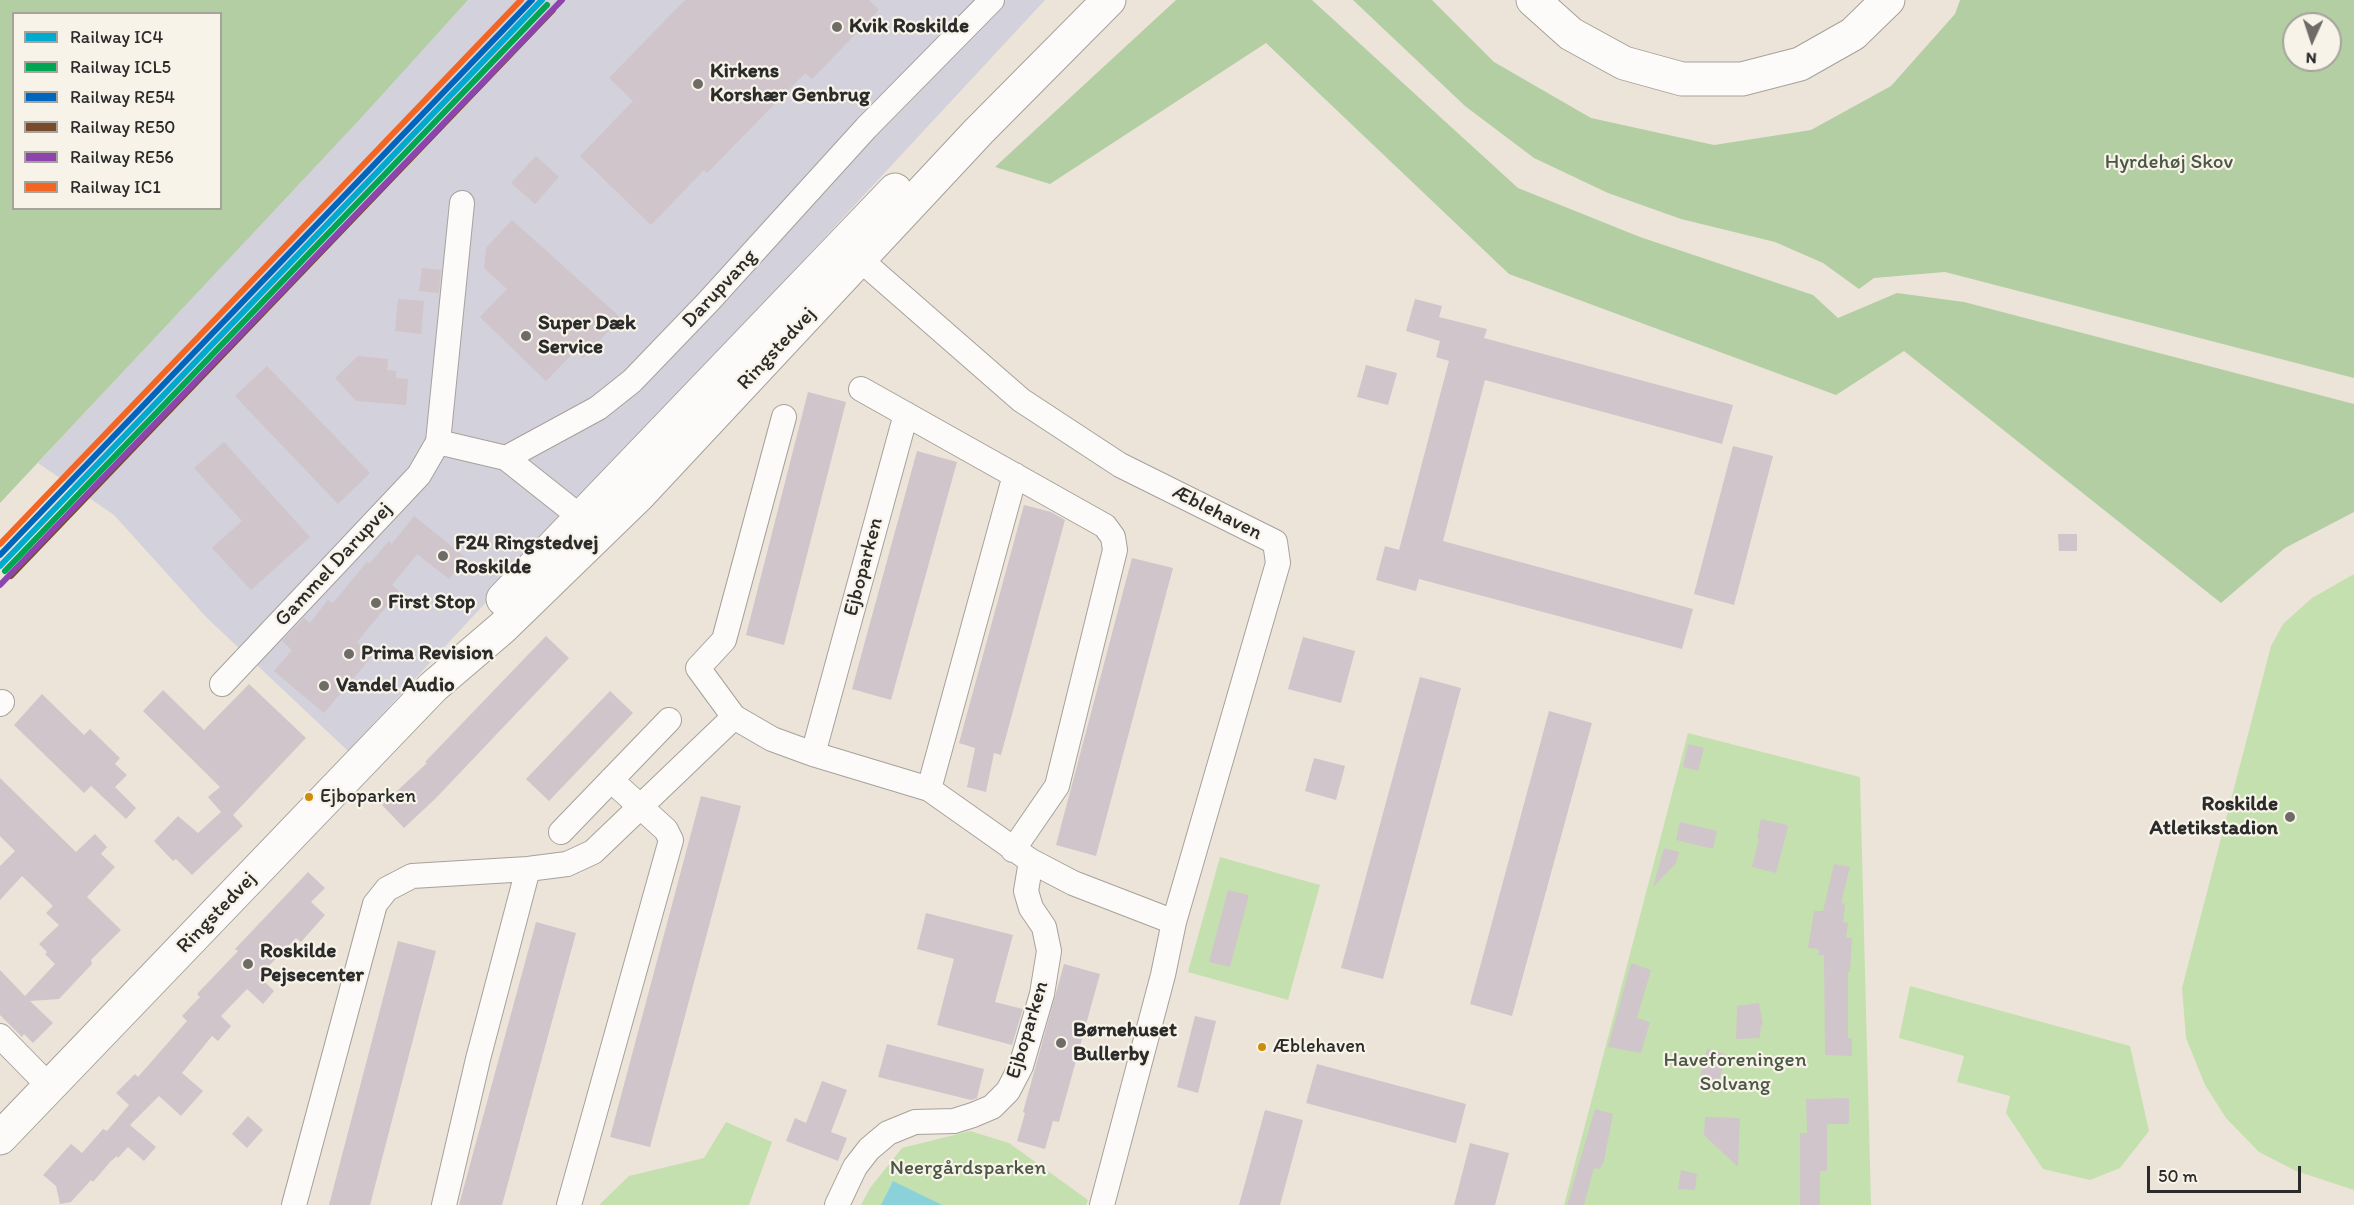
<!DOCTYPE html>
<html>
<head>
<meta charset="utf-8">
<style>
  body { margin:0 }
  #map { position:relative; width:2354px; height:1205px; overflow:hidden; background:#ece4d8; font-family:Itim,sans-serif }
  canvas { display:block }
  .legend { position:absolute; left:12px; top:12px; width:210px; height:198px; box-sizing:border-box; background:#f7f3e8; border:2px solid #a5a39c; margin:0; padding:8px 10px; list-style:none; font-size:18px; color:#2b2b2b }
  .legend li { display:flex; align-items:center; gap:12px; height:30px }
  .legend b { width:30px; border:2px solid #a5a39c }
  .north { position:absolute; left:2282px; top:12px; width:60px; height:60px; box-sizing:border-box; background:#f7f3e8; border:2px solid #a5a39c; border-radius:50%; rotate:183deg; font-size:16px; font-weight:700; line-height:24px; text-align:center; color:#2b2b2b }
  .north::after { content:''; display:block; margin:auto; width:21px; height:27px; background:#6f6c68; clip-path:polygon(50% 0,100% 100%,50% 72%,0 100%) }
  .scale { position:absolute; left:2147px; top:1166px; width:154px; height:27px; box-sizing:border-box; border:3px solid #2b2b2b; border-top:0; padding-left:8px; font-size:18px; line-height:21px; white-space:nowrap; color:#2b2b2b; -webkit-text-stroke:4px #f7f3e8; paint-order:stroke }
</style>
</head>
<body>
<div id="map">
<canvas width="2354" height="1205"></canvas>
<ul class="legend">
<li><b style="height:8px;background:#00a9ce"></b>Railway IC4</li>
<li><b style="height:8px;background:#00a651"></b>Railway ICL5</li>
<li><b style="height:8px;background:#0065bd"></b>Railway RE54</li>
<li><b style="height:8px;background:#7a4b2a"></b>Railway RE50</li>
<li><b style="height:8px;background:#8e44ad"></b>Railway RE56</li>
<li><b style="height:8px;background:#f26522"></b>Railway IC1</li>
</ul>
<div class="north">N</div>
<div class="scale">50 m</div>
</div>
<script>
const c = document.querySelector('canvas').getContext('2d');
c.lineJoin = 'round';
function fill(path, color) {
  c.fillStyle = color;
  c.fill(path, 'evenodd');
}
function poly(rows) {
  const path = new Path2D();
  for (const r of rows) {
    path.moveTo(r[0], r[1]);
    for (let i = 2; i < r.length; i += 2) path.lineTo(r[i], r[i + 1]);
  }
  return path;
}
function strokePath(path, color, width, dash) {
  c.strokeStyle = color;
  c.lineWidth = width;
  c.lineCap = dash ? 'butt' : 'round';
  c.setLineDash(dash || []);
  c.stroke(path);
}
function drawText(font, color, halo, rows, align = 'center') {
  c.font = font + ' Itim,sans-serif';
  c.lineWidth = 4.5;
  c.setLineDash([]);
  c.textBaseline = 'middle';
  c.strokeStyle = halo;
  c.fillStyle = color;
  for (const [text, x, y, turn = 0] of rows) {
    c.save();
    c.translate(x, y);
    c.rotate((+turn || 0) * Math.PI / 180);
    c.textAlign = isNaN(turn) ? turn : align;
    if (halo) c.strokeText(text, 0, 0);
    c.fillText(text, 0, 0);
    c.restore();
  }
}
fill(poly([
  [468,0,1045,0,348,751,207,618,114,515,38,463]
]), '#d3d1db');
fill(poly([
  [2354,574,2354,1190,2296,1171,2259,1152,2226,1118,2205,1085,2186,1038,2182,988,2271,646,2283,624,2312,598],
  [1688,733,1860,777,1871,1205,1564,1205],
  [1220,857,1320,885,1288,1000,1188,972],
  [1910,986,2130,1046,2149,1131,2120,1168,2090,1180,2043,1169,2006,1113,2010,1096,1957,1082,1964,1056,1899,1038],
  [726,1122,772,1142,749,1205,599,1205,629,1176,704,1158],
  [970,1131,1009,1143,1088,1200,1086,1205,861,1205,870,1188,902,1148]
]), '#c5e0af');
fill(poly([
  [0,0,468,0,360,119,0,503],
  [14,14,220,14,220,208,14,208],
  [1176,0,1312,0,1518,188,1640,237,1813,295,1838,318,1897,293,1964,302,2354,404,2354,512,2285,548,2221,603,1904,351,1836,395,1509,274,1266,43,1050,184,995,167],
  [1353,0,1432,0,1494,62,1591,118,1714,145,1811,130,1891,86,1955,14,1960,0,2354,0,2354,378,1945,272,1874,278,1859,289,1823,263,1775,242,1681,219,1608,193,1534,158,1465,106],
  [2294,24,2330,24,2330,60,2294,60]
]), '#b3cea3');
fill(poly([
  [893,1181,942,1205,881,1205]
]), '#8ad1da');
fill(poly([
  [685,0,869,0,879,10,812,79,805,73,707,173,704,170,651,225,580,156,633,101,609,78],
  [536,156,559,177,535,204,511,183],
  [512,220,621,318,583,358,575,351,546,381,480,317,507,289,484,268,486,248],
  [422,268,441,270,439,293,419,291],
  [398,299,424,301,421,334,395,331],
  [1415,299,1442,306,1439,317,1487,329,1484,338,1733,405,1722,444,1485,380,1443,541,1693,609,1682,649,1419,579,1416,591,1376,580,1385,546,1399,550,1449,361,1436,357,1440,341,1406,331],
  [358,356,388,359,387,370,396,371,396,378,408,379,406,405,356,401,335,378],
  [1366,365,1397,373,1388,405,1357,397],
  [267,366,370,473,338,504,235,396],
  [808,392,846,402,784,645,746,635],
  [224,442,310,537,251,590,212,548,242,521,194,468],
  [1733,446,1773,456,1734,605,1694,594],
  [917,451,957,462,891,700,852,689],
  [1024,505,1051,512,1065,520,1001,755,994,753,986,792,967,787,975,748,959,743],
  [414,516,466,558,449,579,417,554,392,585,399,591,357,642,373,655,324,713,274,671,292,650,282,641,304,618,310,623,328,600,333,603,367,562,370,563,389,541,392,544],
  [2058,534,2077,534,2077,551,2059,551],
  [1132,558,1173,568,1096,856,1056,845],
  [546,636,569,658,436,798,404,828,382,805,427,763,425,762],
  [1303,637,1355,651,1341,703,1288,689],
  [1420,677,1461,688,1383,979,1341,968],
  [249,684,306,738,233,815,243,826,192,875,176,859,173,861,154,841,178,816,198,833,221,812,208,797,220,787,143,711,163,690,204,730],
  [610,691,633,713,549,801,526,779],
  [42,694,84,735,90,729,120,758,115,764,127,775,115,787,136,808,126,819,91,786,84,793,14,725],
  [1549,711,1592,723,1512,1016,1470,1004],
  [1688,744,1704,748,1698,771,1683,767],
  [1314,758,1345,766,1336,800,1305,791],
  [0,778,76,852,95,834,107,847,101,854,115,867,87,897,121,930,91,960,92,964,59,999,30,1001,53,1023,33,1043,24,1034,22,1037,0,1015,0,970,25,996,55,964,45,954,47,952,39,944,59,925,46,913,53,906,22,876,0,900,0,866,15,851,0,836],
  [701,796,741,806,650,1147,610,1137],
  [1761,819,1787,825,1788,827,1776,873,1752,867,1759,838,1757,838],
  [1680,822,1717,831,1713,849,1676,840],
  [1664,848,1679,852,1676,863,1653,887],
  [1834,864,1850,867,1841,903,1845,904,1843,922,1848,923,1846,938,1852,938,1850,972,1848,972,1848,1038,1852,1038,1852,1056,1825,1055,1824,955,1818,955,1819,949,1808,948,1814,911,1823,911],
  [308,872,325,888,311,902,325,915,301,942,296,938,259,976,274,991,263,1004,247,989,221,1016,231,1026,218,1041,212,1036,182,1073,203,1091,181,1116,159,1096,130,1125,156,1147,144,1161,128,1147,118,1158,117,1156,111,1161,93,1182,91,1180,71,1202,60,1204,56,1186,43,1175,71,1144,82,1153,103,1129,107,1131,129,1105,116,1093,135,1074,138,1077,187,1021,182,1016,200,997,197,994,238,951,235,949],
  [1228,890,1249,895,1230,967,1209,962],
  [926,913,1013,935,995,1002,1023,1009,1012,1045,937,1025,954,959,917,949],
  [536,922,576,933,502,1205,459,1205],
  [398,941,436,951,370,1205,329,1205],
  [1631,963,1651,970,1637,1018,1650,1022,1641,1053,1608,1047],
  [1064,964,1100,974,1059,1122,1053,1121,1045,1149,1017,1141,1025,1113,1023,1112],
  [1759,1003,1763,1025,1761,1025,1760,1038,1736,1039,1737,1006],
  [1195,1016,1216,1021,1198,1093,1177,1087],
  [887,1044,984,1069,977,1098,971,1100,878,1077],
  [1707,1049,1726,1054,1716,1093,1697,1088],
  [1317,1064,1466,1104,1456,1143,1306,1103],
  [822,1081,847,1090,831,1132,847,1138,838,1161,786,1141,795,1118,806,1123],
  [1849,1098,1849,1122,1847,1124,1827,1124,1827,1171,1820,1171,1820,1205,1800,1205,1800,1133,1807,1133,1806,1099],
  [1595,1109,1613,1114,1604,1161,1600,1169,1594,1168,1584,1205,1567,1205],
  [1265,1110,1303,1120,1280,1205,1239,1205],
  [248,1116,263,1130,247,1148,232,1134],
  [1705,1117,1740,1118,1738,1167,1704,1135],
  [1470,1143,1509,1153,1495,1205,1454,1205],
  [1681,1170,1697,1174,1695,1190,1678,1189]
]), '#d0c5ca');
const street = poly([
  [847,248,1021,400,1120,465,1275,542,1278,563,1174,922,1163,975,1102,1205],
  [861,389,1105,526,1113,537,1115,550,1057,786,1013,850],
  [438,442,506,458],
  [593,527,506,458,598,408,632,381,708,302,866,128,992,0],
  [222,684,419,475,438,442,462,203],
  [0,704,2,702],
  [734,717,698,668,724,640,784,417],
  [813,754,906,414],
  [929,789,1015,475],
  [561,832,669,720],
  [0,1036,49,1086],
  [294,1205,375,904,387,889,412,876,528,869,567,864,593,852,734,717,772,739,813,754,929,789,1031,861,1073,883,1174,922],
  [444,1205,478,1059,528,869],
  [569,1205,671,840,666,830,611,780],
  [837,1205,855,1167,869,1149,888,1133,915,1122,954,1121,973,1115,992,1107,1008,1091,1021,1066,1042,994,1049,951,1044,927,1031,908,1026,891,1031,861]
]);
const secondary = poly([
  [503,599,895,190],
  [0,1138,433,687,502,628,638,496,979,131,1109,0]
]);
const highway = poly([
  [1533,0,1571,34,1624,63,1682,79,1742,79,1800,64,1853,34,1888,0]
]);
strokePath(street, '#a6a19b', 26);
strokePath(secondary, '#a6a19b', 35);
strokePath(highway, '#a6a19b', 35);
strokePath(street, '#fcfbf9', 24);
strokePath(secondary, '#fcfbf9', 33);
strokePath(highway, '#fcfbf9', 33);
strokePath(poly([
  [0,566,542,0]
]), '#00a9ce', 6);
strokePath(poly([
  [5,571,547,5]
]), '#00a651', 6);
strokePath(poly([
  [0,555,532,0]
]), '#0065bd', 6);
strokePath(poly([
  [11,576,553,10]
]), '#7a4b2a', 6);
strokePath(poly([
  [0,585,562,0]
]), '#8e44ad', 6);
strokePath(poly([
  [0,544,521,0]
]), '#f26522', 6);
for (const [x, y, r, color] of [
  [837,27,6,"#6f6c68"],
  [698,84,6,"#6f6c68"],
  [526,336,6,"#6f6c68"],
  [443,556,6,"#6f6c68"],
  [376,603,6,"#6f6c68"],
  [349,654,6,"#6f6c68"],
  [324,686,6,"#6f6c68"],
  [309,797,5,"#ce8d09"],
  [2290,817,6,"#6f6c68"],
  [248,964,6,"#6f6c68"],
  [1061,1043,6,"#6f6c68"],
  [1262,1047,5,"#ce8d09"]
]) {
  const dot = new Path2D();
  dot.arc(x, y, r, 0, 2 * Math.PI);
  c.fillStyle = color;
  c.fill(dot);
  strokePath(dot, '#f7f3e8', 2);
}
drawText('20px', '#2b2b2b', '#f7f3e8', [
  ["Ejboparken",320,797],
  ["Æblehaven",1273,1047]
], 'left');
drawText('bold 21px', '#2b2b2b', '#f7f3e8', [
  ["Kvik Roskilde",849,27],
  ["Kirkens",710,72],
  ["Korshær Genbrug",710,96],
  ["Super Dæk",538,324],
  ["Service",538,348],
  ["F24 Ringstedvej",455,544],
  ["Roskilde",455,568],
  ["First Stop",388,603],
  ["Prima Revision",361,654],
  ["Vandel Audio",336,686],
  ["Roskilde",2278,805,"right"],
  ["Atletikstadion",2278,829,"right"],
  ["Roskilde",260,952],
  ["Pejsecenter",260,976],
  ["Børnehuset",1073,1031],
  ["Bullerby",1073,1055]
], 'left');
drawText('21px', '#4a5744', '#f7f3e8', [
  ["Hyrdehøj Skov",2169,163],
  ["Haveforeningen",1735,1061],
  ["Solvang",1735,1085],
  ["Neergårdsparken",968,1169]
]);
drawText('21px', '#2b2b2b', '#f7f3e8', [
  ["Darupvang",720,289,-47],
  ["Ringstedvej",777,349,-47],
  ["Æblehaven",1217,513,27],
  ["Gammel Darupvej",334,565,-47],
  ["Ejboparken",864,567,-75],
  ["Ringstedvej",217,913,-46],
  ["Ejboparken",1028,1030,-73]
]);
</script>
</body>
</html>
